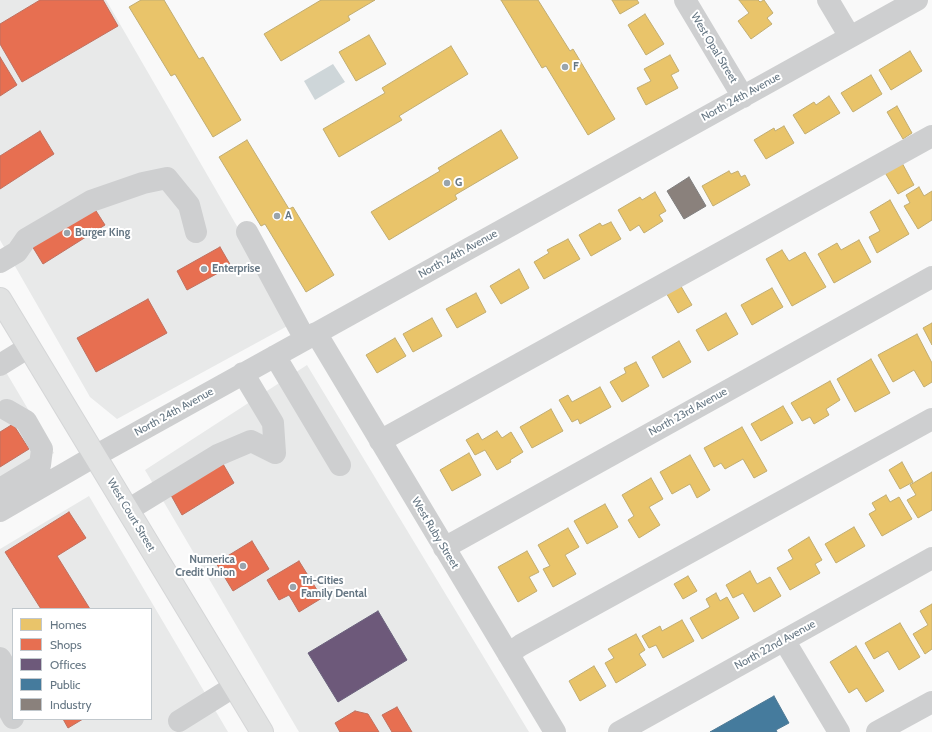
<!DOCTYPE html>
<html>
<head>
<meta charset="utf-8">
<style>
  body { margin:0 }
  #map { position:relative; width:932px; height:732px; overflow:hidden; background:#f9f9f9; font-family:Cabin,sans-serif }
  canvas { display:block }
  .legend { position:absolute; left:12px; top:608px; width:140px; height:112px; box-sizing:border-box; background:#fff; border:1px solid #c1c8cd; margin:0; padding:5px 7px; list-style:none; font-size:12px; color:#657683 }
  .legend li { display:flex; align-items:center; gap:8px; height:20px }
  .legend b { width:20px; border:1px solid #c1c8cd }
</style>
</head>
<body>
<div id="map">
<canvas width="932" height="732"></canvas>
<ul class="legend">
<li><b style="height:11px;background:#e9c46a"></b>Homes</li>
<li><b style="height:11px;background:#e76f51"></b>Shops</li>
<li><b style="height:11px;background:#6d597a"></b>Offices</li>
<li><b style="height:11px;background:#457b9d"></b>Public</li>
<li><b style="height:11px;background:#8a817c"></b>Industry</li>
</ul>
</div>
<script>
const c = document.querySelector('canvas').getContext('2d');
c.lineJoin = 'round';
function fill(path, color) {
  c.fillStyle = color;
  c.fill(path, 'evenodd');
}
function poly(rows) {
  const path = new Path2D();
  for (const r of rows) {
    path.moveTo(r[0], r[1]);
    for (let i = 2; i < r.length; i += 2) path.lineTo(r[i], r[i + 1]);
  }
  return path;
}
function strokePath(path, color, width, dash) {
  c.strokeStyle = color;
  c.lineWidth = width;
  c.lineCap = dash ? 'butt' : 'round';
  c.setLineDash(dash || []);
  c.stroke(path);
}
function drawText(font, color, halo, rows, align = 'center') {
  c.font = font + ' Cabin,sans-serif';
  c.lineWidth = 4;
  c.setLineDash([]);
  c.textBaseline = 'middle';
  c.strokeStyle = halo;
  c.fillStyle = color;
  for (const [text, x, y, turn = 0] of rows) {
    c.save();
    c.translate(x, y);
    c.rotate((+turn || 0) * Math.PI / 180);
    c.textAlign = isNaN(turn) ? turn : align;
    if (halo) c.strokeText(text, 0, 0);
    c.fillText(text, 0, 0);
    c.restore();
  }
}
fill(poly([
  [0,0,106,0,293,323,117,419,90,397,0,240],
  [0,362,54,453,0,485],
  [307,365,529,732,299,732,145,470],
  [89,496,228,732,0,732,0,549],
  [13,609,151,609,151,719,13,719]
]), '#e8e9e9');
fill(poly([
  [333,64,345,82,315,100,304,81]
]), '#ced6d9');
const homes = poly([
  [141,0,164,0,199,59,203,57,241,120,213,137,175,74,171,76,129,7,141,0],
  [321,0,375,0,348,16,350,20,281,61,264,34,321,0],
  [501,0,538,0,570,51,573,49,615,119,588,135,546,66,542,68,501,0],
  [612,0,637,0,639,3,620,14,612,0],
  [739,0,758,0,760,2,764,0,773,13,767,18,772,24,751,39,738,21,749,13,739,0],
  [645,14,664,44,646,55,628,25,645,14],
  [369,35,386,64,356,81,339,52,369,35],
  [451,46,468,74,399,116,402,120,339,157,323,129,385,93,382,88,451,46],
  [910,51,922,71,891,90,879,70,910,51],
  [670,55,679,71,671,75,678,88,646,105,637,88,651,81,644,69,670,55],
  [871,75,882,94,853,112,841,93,871,75],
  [829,96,840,113,805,134,793,115,814,102,816,105,829,96],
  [897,106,912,133,903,139,887,112,897,106],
  [784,126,794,143,766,159,754,140,774,128,775,131,784,126],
  [501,130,518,158,455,195,457,199,389,240,371,212,440,171,438,168,501,130],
  [247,140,289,209,293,207,334,275,306,292,265,224,261,226,219,157,247,140],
  [901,161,914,185,898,194,884,171,901,161],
  [729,171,731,174,738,171,741,177,745,175,750,185,713,206,702,186,729,171],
  [919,187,924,196,932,191,932,220,918,229,904,206,910,203,906,195,919,187],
  [655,192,666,211,659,215,663,221,644,233,639,225,630,231,618,210,640,197,642,200,655,192],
  [890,200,909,234,877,253,869,237,880,231,870,212,890,200],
  [611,222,621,239,591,256,579,235,600,223,602,226,611,222],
  [568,239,580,259,544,279,534,262,549,253,547,250,568,239],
  [859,240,871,262,834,283,818,254,837,243,841,250,859,240],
  [782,250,789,261,805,252,826,287,792,306,766,259,782,250],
  [519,269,529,288,501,304,490,286,519,269],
  [679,283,692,305,678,313,665,291,679,283],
  [772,288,783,307,752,325,741,305,772,288],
  [476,293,486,312,457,328,446,309,476,293],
  [726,313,738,334,708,351,696,330,726,313],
  [432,318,442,336,413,352,403,334,432,318],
  [932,323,932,345,923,328,932,323],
  [917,334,932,363,932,382,924,387,914,370,893,382,878,355,917,334],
  [395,338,406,356,377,373,366,355,395,338],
  [679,341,691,362,663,378,652,357,679,341],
  [871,359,890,393,855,412,837,379,871,359],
  [636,362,649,386,622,402,610,382,626,373,624,368,636,362],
  [830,381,840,400,826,409,829,415,814,424,810,417,802,421,791,403,830,381],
  [600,387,611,407,580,424,578,419,572,422,559,400,568,395,572,402,600,387],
  [783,406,793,423,761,441,751,424,783,406],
  [551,409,563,431,532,448,520,427,551,409],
  [742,427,767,471,754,478,743,459,725,469,721,463,714,467,704,448,742,427],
  [497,431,502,438,511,432,523,452,510,460,511,462,497,470,485,450,475,455,466,440,478,433,482,440,497,431],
  [469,453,481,475,452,491,440,470,469,453],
  [690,455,710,490,697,498,690,484,672,494,660,472,690,455],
  [902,462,913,482,900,489,889,470,902,462],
  [932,472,932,510,918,518,907,500,916,495,910,485,932,472],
  [651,478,663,499,649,507,660,525,639,538,628,520,634,516,622,495,651,478],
  [886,495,890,502,899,497,912,519,882,536,869,514,876,510,872,503,886,495],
  [605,504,618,527,587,544,574,521,605,504],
  [854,527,865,546,836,563,825,544,854,527],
  [568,528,579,547,565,555,576,574,553,587,543,569,550,566,538,545,568,528],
  [809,537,822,560,815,564,820,573,790,590,777,568,793,559,788,550,809,537],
  [527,551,539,572,529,577,537,591,518,602,498,567,527,551],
  [750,571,757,584,770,577,781,596,754,612,743,593,733,598,726,585,750,571],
  [688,576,697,591,683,599,674,584,688,576],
  [716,593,720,601,727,597,739,618,702,639,690,618,710,607,706,599,716,593],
  [932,604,932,649,925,654,913,634,928,625,920,611,932,604],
  [682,620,694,641,663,658,656,645,649,648,642,636,660,626,662,631,682,620],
  [900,623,920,657,899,670,888,651,874,659,865,643,900,623],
  [636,634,645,650,639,654,646,665,616,683,605,663,614,658,608,649,636,634],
  [856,646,884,691,866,702,857,688,849,693,830,662,856,646],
  [594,666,606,686,580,701,569,681,594,666]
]);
fill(homes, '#e9c46a');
strokePath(homes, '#c1ad72', 1);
const shops = poly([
  [40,0,103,0,118,26,22,82,0,44,0,24,40,0],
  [0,57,17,85,0,96,0,57],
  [40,131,54,154,0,189,0,156,40,131],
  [91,203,105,225,43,264,29,241,91,203],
  [220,247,231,266,187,290,177,271,220,247],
  [148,299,167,333,96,372,77,338,148,299],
  [13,424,29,449,0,467,0,432,13,424],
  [219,457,234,483,182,515,167,488,219,457],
  [69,512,86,538,57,556,90,609,41,609,5,552,69,512],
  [252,541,269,569,233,591,216,563,252,541],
  [299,561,322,598,299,612,289,595,279,600,267,580,299,561],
  [397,707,412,732,392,732,382,715,397,707],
  [355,711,368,714,379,732,340,732,335,723,355,711],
  [63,719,83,719,68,728,63,719]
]);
fill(shops, '#e76f51');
strokePath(shops, '#c07160', 1);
const offices = poly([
  [378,611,407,660,338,702,308,653,378,611]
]);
fill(offices, '#6d597a');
strokePath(offices, '#6b627d', 1);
const public = poly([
  [774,696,789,723,776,730,777,732,710,732,774,696]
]);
fill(public, '#457b9d');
strokePath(public, '#4f7a95', 1);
const industry = poly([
  [689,177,706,206,684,219,667,191,689,177]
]);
fill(industry, '#8a817c');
strokePath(industry, '#7f7e7e', 1);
const major = poly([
  [0,299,262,732]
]);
strokePath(major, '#d5d6d7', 24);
strokePath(poly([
  [685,0,743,97],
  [828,0,850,37],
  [247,232,305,339],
  [0,262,17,252,26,239,91,201,143,183,167,178,189,205,196,232],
  [316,333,555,732],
  [275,356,340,465],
  [0,365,29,347],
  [380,441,932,136],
  [0,489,40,465,42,449,26,421,7,410],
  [128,510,218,455,251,441,275,453,273,423,243,373],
  [0,511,95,456,917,0],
  [444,548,932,277],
  [784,640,839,732],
  [508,654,521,645,932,419],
  [0,658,9,674,7,707,13,718],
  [179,721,235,686],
  [619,732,932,558],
  [877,732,932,702]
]), '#cecfd0', 22);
strokePath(major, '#e1e2e2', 22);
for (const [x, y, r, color] of [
  [565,67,4,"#99a4ac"],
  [447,183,4,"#99a4ac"],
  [277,216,4,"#99a4ac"],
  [67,233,4,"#99a4ac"],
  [204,269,4,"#99a4ac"],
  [243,566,4,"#99a4ac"],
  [293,587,4,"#99a4ac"]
]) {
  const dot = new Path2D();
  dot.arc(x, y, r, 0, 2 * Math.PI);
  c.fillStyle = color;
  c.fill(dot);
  strokePath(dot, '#fff', 1.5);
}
drawText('11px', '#657683', '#fff', [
  ["West Opal Street",714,48,59],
  ["North 24th Avenue",741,97,-29],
  ["North 24th Avenue",458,254,-29],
  ["North 24th Avenue",174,412,-29],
  ["North 23rd Avenue",688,412,-29],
  ["West Court Street",131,515,59],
  ["West Ruby Street",435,533,59],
  ["North 22nd Avenue",775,645,-29]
]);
drawText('bold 11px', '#657683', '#fff', [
  ["F",573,67],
  ["G",455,183],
  ["A",285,216],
  ["Burger King",75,233],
  ["Enterprise",212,269],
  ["Numerica",235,560,"right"],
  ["Credit Union",235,573,"right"],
  ["Tri-Cities",301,581],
  ["Family Dental",301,594]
], 'left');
</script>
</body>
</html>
